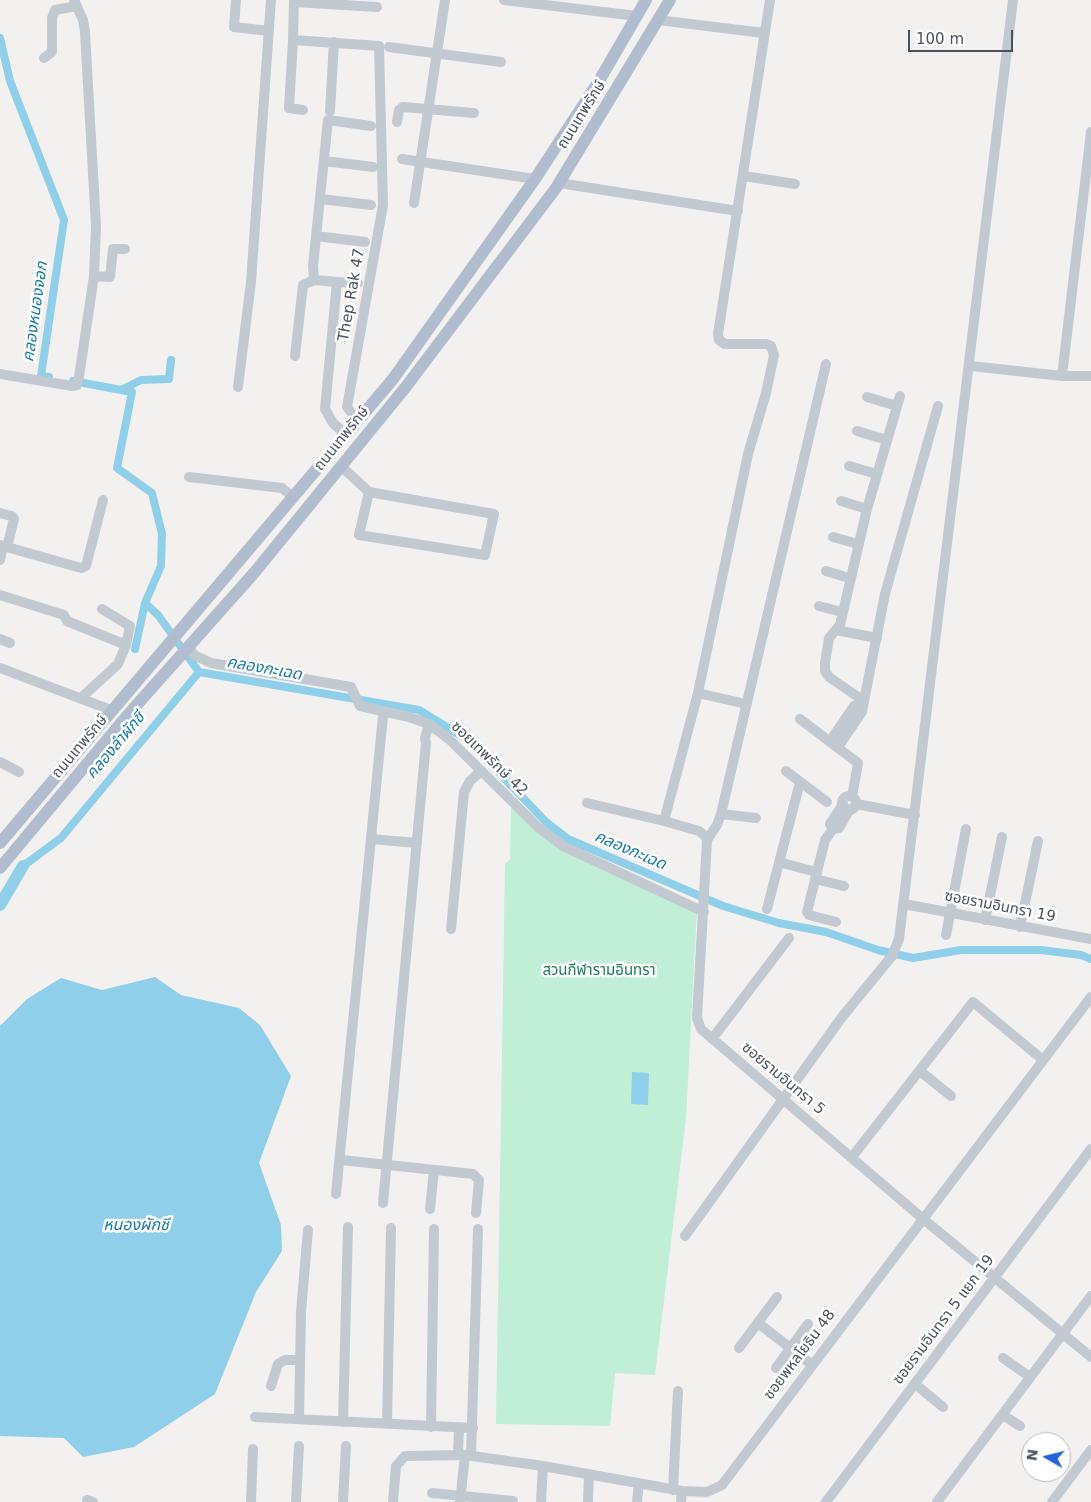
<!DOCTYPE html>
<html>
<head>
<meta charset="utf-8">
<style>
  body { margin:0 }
  #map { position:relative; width:1091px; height:1502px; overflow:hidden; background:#f3f1f0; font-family:"DejaVu Sans",sans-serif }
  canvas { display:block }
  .north { position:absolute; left:1021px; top:1432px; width:50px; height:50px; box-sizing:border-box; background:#fff; border:1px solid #b6babe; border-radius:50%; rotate:278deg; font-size:14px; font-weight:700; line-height:20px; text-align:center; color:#49525d }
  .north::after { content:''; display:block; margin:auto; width:18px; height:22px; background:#2163dc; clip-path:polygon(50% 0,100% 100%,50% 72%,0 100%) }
  .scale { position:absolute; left:908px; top:30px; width:105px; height:22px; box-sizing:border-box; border:2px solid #49525d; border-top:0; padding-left:6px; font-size:15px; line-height:18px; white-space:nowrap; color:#49525d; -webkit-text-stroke:4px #fff; paint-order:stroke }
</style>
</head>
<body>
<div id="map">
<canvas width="1091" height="1502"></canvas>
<div class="north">N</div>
<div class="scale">100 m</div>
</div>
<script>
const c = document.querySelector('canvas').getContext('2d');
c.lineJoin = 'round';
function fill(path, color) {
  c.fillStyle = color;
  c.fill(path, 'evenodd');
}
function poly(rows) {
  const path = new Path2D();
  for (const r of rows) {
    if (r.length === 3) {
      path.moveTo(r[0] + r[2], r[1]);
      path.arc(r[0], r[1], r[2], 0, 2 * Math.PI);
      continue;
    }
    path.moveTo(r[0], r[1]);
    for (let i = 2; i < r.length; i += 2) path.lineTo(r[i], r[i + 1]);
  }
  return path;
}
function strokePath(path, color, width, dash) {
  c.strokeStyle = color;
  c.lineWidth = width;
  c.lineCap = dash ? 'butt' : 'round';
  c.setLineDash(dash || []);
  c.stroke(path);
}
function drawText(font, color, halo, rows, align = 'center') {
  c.font = font + ' "DejaVu Sans","Noto Sans Thai",sans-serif';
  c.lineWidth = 5;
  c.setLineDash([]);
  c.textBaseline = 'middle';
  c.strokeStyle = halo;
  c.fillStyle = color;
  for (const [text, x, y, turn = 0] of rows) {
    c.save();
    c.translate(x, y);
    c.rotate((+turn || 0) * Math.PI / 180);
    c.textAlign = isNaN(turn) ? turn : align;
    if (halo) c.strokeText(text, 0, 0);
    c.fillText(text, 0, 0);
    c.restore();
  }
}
fill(poly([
  [511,806,540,835,697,911,686,1118,655,1375,615,1373,610,1426,496,1424,505,864,510,859]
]), '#c1eed6');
fill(poly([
  [155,977,181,995,239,1008,260,1025,291,1076,259,1163,281,1225,282,1251,256,1292,215,1394,134,1447,83,1457,64,1438,0,1436,0,1026,27,999,61,978,102,990],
  [632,1072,649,1073,648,1105,631,1104]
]), '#90cfe9');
strokePath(poly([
  [0,38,10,81,64,220,41,376,49,377],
  [73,381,132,392,117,468,152,493,162,534,161,566,145,603,135,649],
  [121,390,141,380,169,379,171,360],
  [199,672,419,710,468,740,546,822,568,839,723,906,779,923,826,932,878,950,913,958,961,950,1041,950,1081,955,1091,959],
  [23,866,61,838,199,672,158,615,145,603]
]), '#90cfe9', 8);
strokePath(poly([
  [0,905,23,866]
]), '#90cfe9', 12);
strokePath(poly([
  [236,0,234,27,269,31],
  [294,0,293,40,379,46,383,205,347,407,358,421],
  [504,0,637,16],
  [294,2,377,7],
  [658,20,764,33],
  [293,40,289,108,303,110],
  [389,47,501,62],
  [44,58,52,52,52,18,55,10,77,6],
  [330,111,334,42],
  [397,122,399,110,403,107,474,113],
  [402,159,535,179],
  [324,161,373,167],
  [744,176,795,184],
  [559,183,738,211],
  [321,199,371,205],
  [414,203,445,0],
  [316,236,365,242],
  [94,276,110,277,113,249,125,249],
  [337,282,358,283],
  [295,356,303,285,314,280],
  [971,366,1062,376,1091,376],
  [0,374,72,386,77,385,79,377,94,276,96,226,85,32,83,20,74,0],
  [1062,376,1091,132],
  [238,387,251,282,271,0],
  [900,396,867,509,840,625,829,638,825,663,825,671,829,677,864,701,885,594,938,406],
  [867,397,897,406],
  [857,431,887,440],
  [345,434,333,423,325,409,337,282,314,280,313,266,328,120,371,126],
  [341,466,369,492,494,514,485,555,359,535,369,492],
  [849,466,877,474],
  [189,477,282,488,293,497],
  [841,501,867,509],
  [0,513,12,516,14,519,7,547],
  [833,537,858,544],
  [0,545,81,568,86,566,103,500],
  [0,560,3,546],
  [826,571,849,578],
  [0,595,64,615,67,621,126,645],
  [819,606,842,612],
  [836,630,877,638],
  [0,639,10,643],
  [189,647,194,655,211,663,351,687,360,706,409,717,429,724,450,740,539,828,563,846,704,912],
  [0,668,111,710],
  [698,693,746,704],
  [81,698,118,664,126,645,130,626,102,609],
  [800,719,858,763,852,797],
  [830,741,854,706,864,701],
  [838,747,862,712,864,701],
  [0,762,19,772],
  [786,771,827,802],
  [849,803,7],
  [587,803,664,821,699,831,705,836,707,840,697,1018,701,1029,922,1218,1091,1357],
  [856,804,915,815],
  [721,814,756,818],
  [664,821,698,693,748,454,766,393,774,355,771,346,766,344,725,344,719,340,718,334,770,0],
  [833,829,830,824,843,804],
  [371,839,417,843],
  [707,840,717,825,721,814,826,364],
  [779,862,816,872],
  [815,879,844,886],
  [904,904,1091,939],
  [767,909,800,782],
  [985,920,1002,837],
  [836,922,809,915,807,912,825,840,833,829,839,828,850,809],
  [1020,927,1038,841],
  [451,929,464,792,470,781,481,771],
  [946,935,966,829],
  [712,1039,789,938],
  [920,1071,951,1096],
  [852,1157,973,1002,1043,1060],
  [341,1160,473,1174,479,1180,476,1213],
  [336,1194,383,716],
  [383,1203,426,743,425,738,429,724],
  [430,1209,434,1170],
  [685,1236,842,1017,892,956,899,939,1013,0],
  [758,1323,811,1364],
  [739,1348,777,1297],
  [1003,1358,1030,1377],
  [776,1368,808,1324],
  [915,1384,943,1407],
  [271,1386,278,1364,285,1360,300,1360],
  [1003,1415,1020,1426],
  [255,1417,473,1428],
  [299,1419,301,1312,308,1230],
  [343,1422,348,1227],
  [387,1424,391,1228],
  [431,1427,434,1229],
  [458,1454,459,1428],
  [471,1455,478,1229],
  [673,1490,678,1391],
  [432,1493,513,1501],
  [87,1500,93,1502],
  [251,1502,253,1449],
  [296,1502,299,1446],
  [343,1502,346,1446],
  [393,1502,396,1466,405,1456,465,1455],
  [460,1502,465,1455,543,1466,682,1491,707,1492,722,1485,1091,997],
  [541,1502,543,1466],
  [588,1502,589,1474],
  [637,1502,639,1483],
  [681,1502,682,1491],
  [826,1502,1091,1149],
  [937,1502,1091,1296],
  [1052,1502,1091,1450]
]), '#c2c9d1', 10);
strokePath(poly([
  [0,843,393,379,535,179,599,81,646,0],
  [0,868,126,717,254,573,405,388,556,188,670,0]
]), '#b1bdce', 12);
drawText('15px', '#49525d', '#fff', [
  ["ถนนเทพรักษ์",582,115,-58],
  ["Thep Rak 47",352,295,-80],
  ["ถนนเทพรักษ์",342,439,-51],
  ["ถนนเทพรักษ์",80,747,-50],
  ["ซอยเทพรักษ์ 42",489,759,44],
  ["ซอยรามอินทรา 19",1000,907,11],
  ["ซอยรามอินทรา 5",783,1079,40],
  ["ซอยรามอินทรา 5 แยก 19",944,1320,-53],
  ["ซอยพหลโยธิน 48",800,1355,-53]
]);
drawText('15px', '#1b7d54', '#fff', [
  ["สวนกีฬารามอินทรา",599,971]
]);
drawText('italic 16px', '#137ba7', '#fff', [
  ["คลองหนองจอก",36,312,-82],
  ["คลองกะเฉด",264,669,10],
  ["คลองลำผักชี",116,746,-50],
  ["คลองกะเฉด",630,851,23],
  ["หนองผักชี",136,1226]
]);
</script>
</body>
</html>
